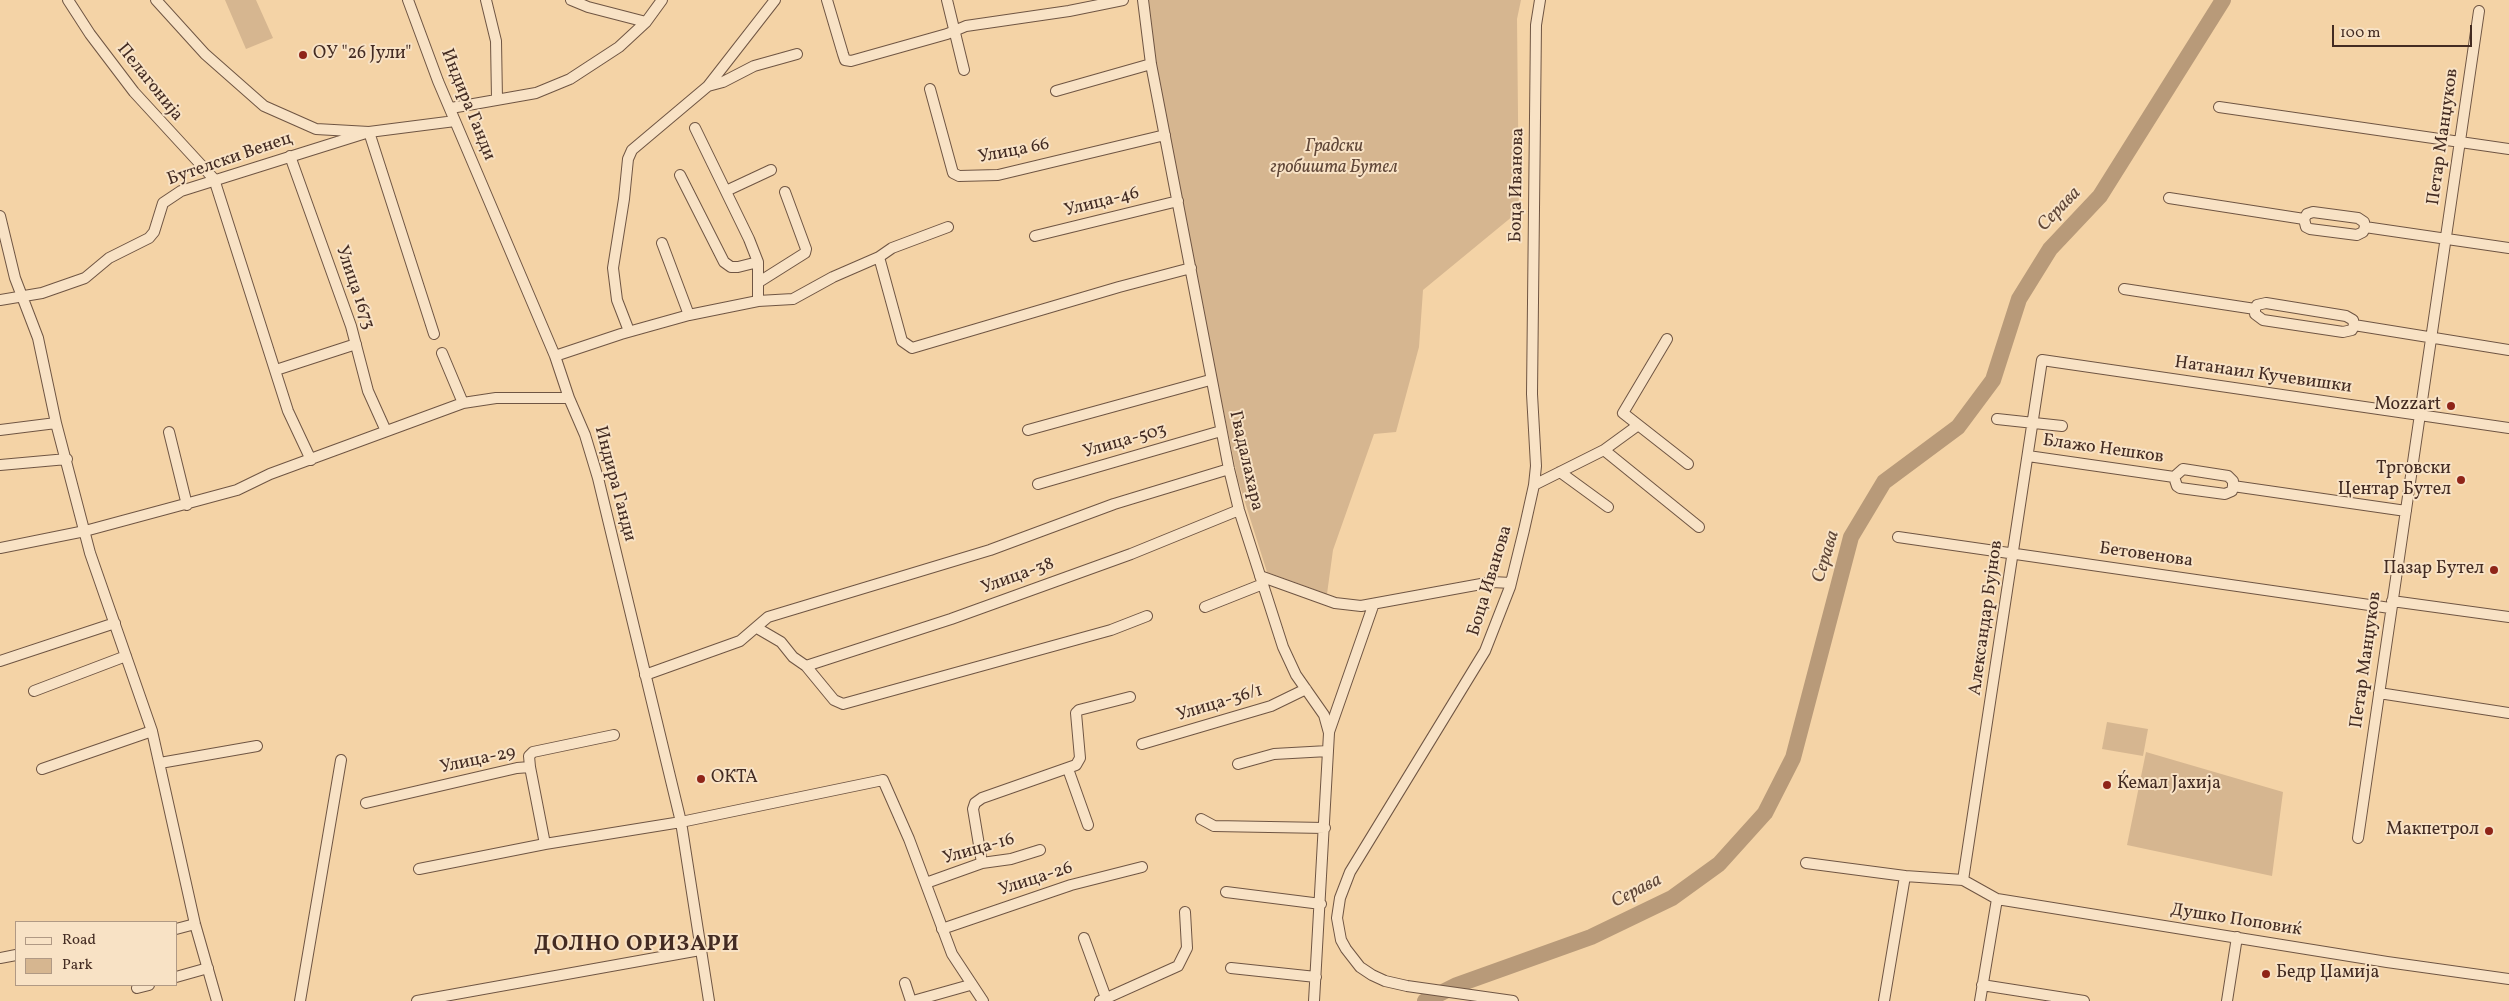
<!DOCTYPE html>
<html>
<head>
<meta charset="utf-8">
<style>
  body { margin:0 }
  #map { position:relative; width:2509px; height:1001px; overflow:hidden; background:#f4d3a6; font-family:Vollkorn,serif }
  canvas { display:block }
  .legend { position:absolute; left:15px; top:921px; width:162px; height:65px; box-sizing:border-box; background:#f8e2c5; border:1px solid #b09984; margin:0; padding:6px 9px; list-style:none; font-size:15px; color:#432b22 }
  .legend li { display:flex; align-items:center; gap:10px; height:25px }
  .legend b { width:25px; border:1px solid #b09984 }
  .scale { position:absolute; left:2332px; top:25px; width:140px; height:22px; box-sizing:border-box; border:2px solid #432b22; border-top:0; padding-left:6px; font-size:15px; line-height:18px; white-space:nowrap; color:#432b22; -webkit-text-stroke:4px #f8e2c5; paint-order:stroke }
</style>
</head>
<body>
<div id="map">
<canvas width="2509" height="1001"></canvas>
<ul class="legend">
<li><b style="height:6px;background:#f8e2c5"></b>Road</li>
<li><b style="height:14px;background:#d6b690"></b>Park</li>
</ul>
<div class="scale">100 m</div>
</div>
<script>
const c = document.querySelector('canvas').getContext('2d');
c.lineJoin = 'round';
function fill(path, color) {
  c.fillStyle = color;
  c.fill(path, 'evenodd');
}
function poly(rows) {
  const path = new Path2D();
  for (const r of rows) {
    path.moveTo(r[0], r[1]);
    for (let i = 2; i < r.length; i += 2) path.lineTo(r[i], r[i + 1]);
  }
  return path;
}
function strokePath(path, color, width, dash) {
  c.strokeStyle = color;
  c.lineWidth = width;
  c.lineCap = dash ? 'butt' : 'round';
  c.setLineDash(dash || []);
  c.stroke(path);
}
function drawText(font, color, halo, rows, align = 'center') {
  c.font = font + ' Vollkorn,serif';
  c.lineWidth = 4;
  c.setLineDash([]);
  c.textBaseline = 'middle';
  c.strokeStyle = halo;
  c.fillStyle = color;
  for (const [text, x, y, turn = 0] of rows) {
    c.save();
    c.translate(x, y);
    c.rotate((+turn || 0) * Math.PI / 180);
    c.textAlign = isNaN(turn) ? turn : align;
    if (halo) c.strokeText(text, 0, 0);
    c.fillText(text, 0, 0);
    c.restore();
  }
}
fill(poly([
  [225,0,256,0,273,38,246,49],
  [1146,0,1521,0,1517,19,1519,211,1423,290,1419,347,1396,432,1374,434,1333,550,1327,594,1267,572,1238,480,1166,135],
  [2107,722,2148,729,2143,756,2102,749],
  [2146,752,2283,792,2272,876,2127,845]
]), '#d6b690');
strokePath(poly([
  [1425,1001,1457,985,1591,937,1672,898,1719,864,1765,813,1793,758,1851,537,1884,482,1958,427,1993,380,2019,299,2050,249,2100,196,2223,0]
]), '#b89a79', 16);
const minor = poly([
  [68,0,90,34,134,92,214,179,288,411,311,460],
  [156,0,205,54,264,106,316,129,369,132,434,334],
  [408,0,438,81,555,356,569,398,585,435,598,478,681,822,709,1001],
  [486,0,496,41,497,99],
  [571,0,588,7,646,22],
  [827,0,843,54,845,60,851,61,947,34,966,26,1069,11,1123,0],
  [947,0,964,70],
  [1143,0,1151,64,1229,469,1239,510,1283,647,1296,675,1324,715,1329,733,1314,1001],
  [708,86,723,82,754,66,797,54],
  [930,89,953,173,959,176,998,175,1165,135],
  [1056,91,1151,64],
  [2219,107,2509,149],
  [451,108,536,93,570,79,619,47,646,22,662,0],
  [695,128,749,239,758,262,758,301],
  [290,156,351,326,368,391,386,431],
  [680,175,724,262,731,267,738,267,758,262],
  [726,191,771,170],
  [2169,198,2304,219,2307,214,2313,212,2358,218,2364,222,2365,227,2509,248],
  [0,216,15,278,38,338,56,423,90,553,152,731,195,924,217,1001],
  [2304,219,2306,227,2310,229,2357,235,2363,232,2365,227],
  [1035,236,1178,201],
  [662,243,689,315],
  [879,257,902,341,912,348,1119,287,1191,268],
  [759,282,805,253,806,249,785,192],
  [2124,289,2255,309,2257,305,2266,303,2346,316,2353,320,2354,325,2509,350],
  [0,300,42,293,85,278,109,258,149,238,154,232,163,203,181,191,369,132,455,121],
  [2255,309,2255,314,2263,320,2343,332,2352,330,2354,325],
  [629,331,617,300,613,268,624,199,628,159,632,150,708,86,775,0],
  [1667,339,1623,413,1688,464],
  [442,353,463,403],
  [555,356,621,334,689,315,758,301,793,299,833,277,879,257,892,248,948,227],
  [276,370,356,344],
  [1997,419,2062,426],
  [0,430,56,423],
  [1028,430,1210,380],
  [169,432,187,505],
  [1604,450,1699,527],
  [2028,456,2174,477,2183,469,2228,476,2233,481,2233,486,2406,511],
  [0,465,67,459],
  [1560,472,1608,507],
  [2174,477,2177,486,2180,488,2225,494,2232,491,2233,486],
  [1038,484,1221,431],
  [1534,485,1604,450,1637,426],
  [1898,537,2390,608],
  [0,548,85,531,237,490,270,474,463,403,496,398,569,398],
  [1260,576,1335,603,1361,606,1492,582,1511,583],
  [2392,601,2509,617],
  [1205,607,1263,584],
  [757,628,781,642,793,657,806,666,834,700,843,704,1111,630,1147,616],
  [0,661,115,623],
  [806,666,951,619,1131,554,1239,510],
  [645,675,740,641,768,617,990,550,1114,504,1229,469],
  [34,691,126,656],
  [2379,693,2509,713],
  [1329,732,1373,606],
  [1142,744,1271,706,1306,689],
  [160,763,257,746],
  [1238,764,1274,754,1328,751],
  [530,767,545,844],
  [42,769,152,731],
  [1068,769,1088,825],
  [366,803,517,768,530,767,529,756,533,752,614,735],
  [1201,819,1214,826,1325,828],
  [2358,838,2479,11],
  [982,863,973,809,975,803,982,798,1076,765,1080,758,1076,713,1079,710,1130,697],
  [1806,863,1905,876,1963,880,1997,899,2387,962,2509,979],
  [419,869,545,844,681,822,883,780,909,839,952,954,983,1001],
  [1963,880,2042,360,2509,428],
  [926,883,982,863,1011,859,1040,850],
  [1226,892,1321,904],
  [176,929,195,924],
  [942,929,1071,885,1142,867],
  [1084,938,1106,998],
  [0,958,16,955],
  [1231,968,1316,977],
  [176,977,208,968],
  [905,983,911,1001],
  [1982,985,2084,1001],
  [137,988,149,985],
  [300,1001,341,760],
  [417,1001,700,950],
  [913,1001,970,985],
  [1100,1001,1178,966,1187,948,1185,912],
  [1513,1001,1407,986,1385,981,1372,975,1360,967,1346,949,1341,940,1337,918,1340,898,1350,872,1485,651,1510,587,1524,530,1534,485,1536,466,1532,394,1536,25,1540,0],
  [1884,1001,1905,876],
  [1980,1001,1997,899],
  [2227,1001,2237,937]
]);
strokePath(minor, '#6f5543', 12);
strokePath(minor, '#f8e2c5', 10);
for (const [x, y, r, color] of [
  [303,55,5,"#8f2418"],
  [2451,406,5,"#8f2418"],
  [2461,480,5,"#8f2418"],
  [2494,570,5,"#8f2418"],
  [701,779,5,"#8f2418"],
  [2107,785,5,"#8f2418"],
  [2489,831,5,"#8f2418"],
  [2266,974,5,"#8f2418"]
]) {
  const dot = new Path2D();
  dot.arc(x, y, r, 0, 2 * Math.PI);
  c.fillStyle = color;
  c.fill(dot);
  strokePath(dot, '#f8e2c5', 2);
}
drawText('18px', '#432b22', '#f8e2c5', [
  ["ОУ \"26 Јули\"",313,55],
  ["Mozzart",2441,406,"right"],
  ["Трговски",2451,470,"right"],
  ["Центар Бутел",2451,491,"right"],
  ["Пазар Бутел",2484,570,"right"],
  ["ОКТА",711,779],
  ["Ќемал Јахија",2117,785],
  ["Макпетрол",2479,831,"right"],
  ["Бедр Џамија",2276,974]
], 'left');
drawText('18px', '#432b22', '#f8e2c5', [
  ["Пелагонија",149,83,51],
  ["Индира Ганди",467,105,68],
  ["Петар Манџуков",2444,137,-82],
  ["Улица 66",1014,152,-11],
  ["Бутелски Венец",230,160,-19],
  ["Боца Иванова",1518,185,-89],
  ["Улица-46",1102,203,-14],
  ["Улица 1673",354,288,71],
  ["Натанаил Кучевишки",2263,376,8],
  ["Улица-503",1125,442,-16],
  ["Блажо Нешков",2103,450,8],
  ["Гвадалахара",1245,461,77],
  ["Индира Ганди",614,484,75],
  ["Бетовенова",2146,556,8],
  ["Улица-38",1018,577,-20],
  ["Боца Иванова",1491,581,-73],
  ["Александар Бујнов",1987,618,-82],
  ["Петар Манџуков",2367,660,-82],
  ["Улица-36/1",1220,704,-17],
  ["Улица-29",478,761,-12],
  ["Улица-16",979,850,-16],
  ["Улица-26",1036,880,-18],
  ["Душко Поповиќ",2236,921,9]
]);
drawText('italic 18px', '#604738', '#f8e2c5', [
  ["Градски",1334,148],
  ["гробишта Бутел",1334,169]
]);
drawText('italic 19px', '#604738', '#f8e2c5', [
  ["Серава",2060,210,-46],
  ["Серава",1827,557,-73],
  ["Серава",1637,892,-27]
]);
c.letterSpacing = '1px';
drawText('bold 22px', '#432b22', '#f8e2c5', [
  ["ДОЛНО ОРИЗАРИ",637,946]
]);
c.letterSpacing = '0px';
</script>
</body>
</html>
